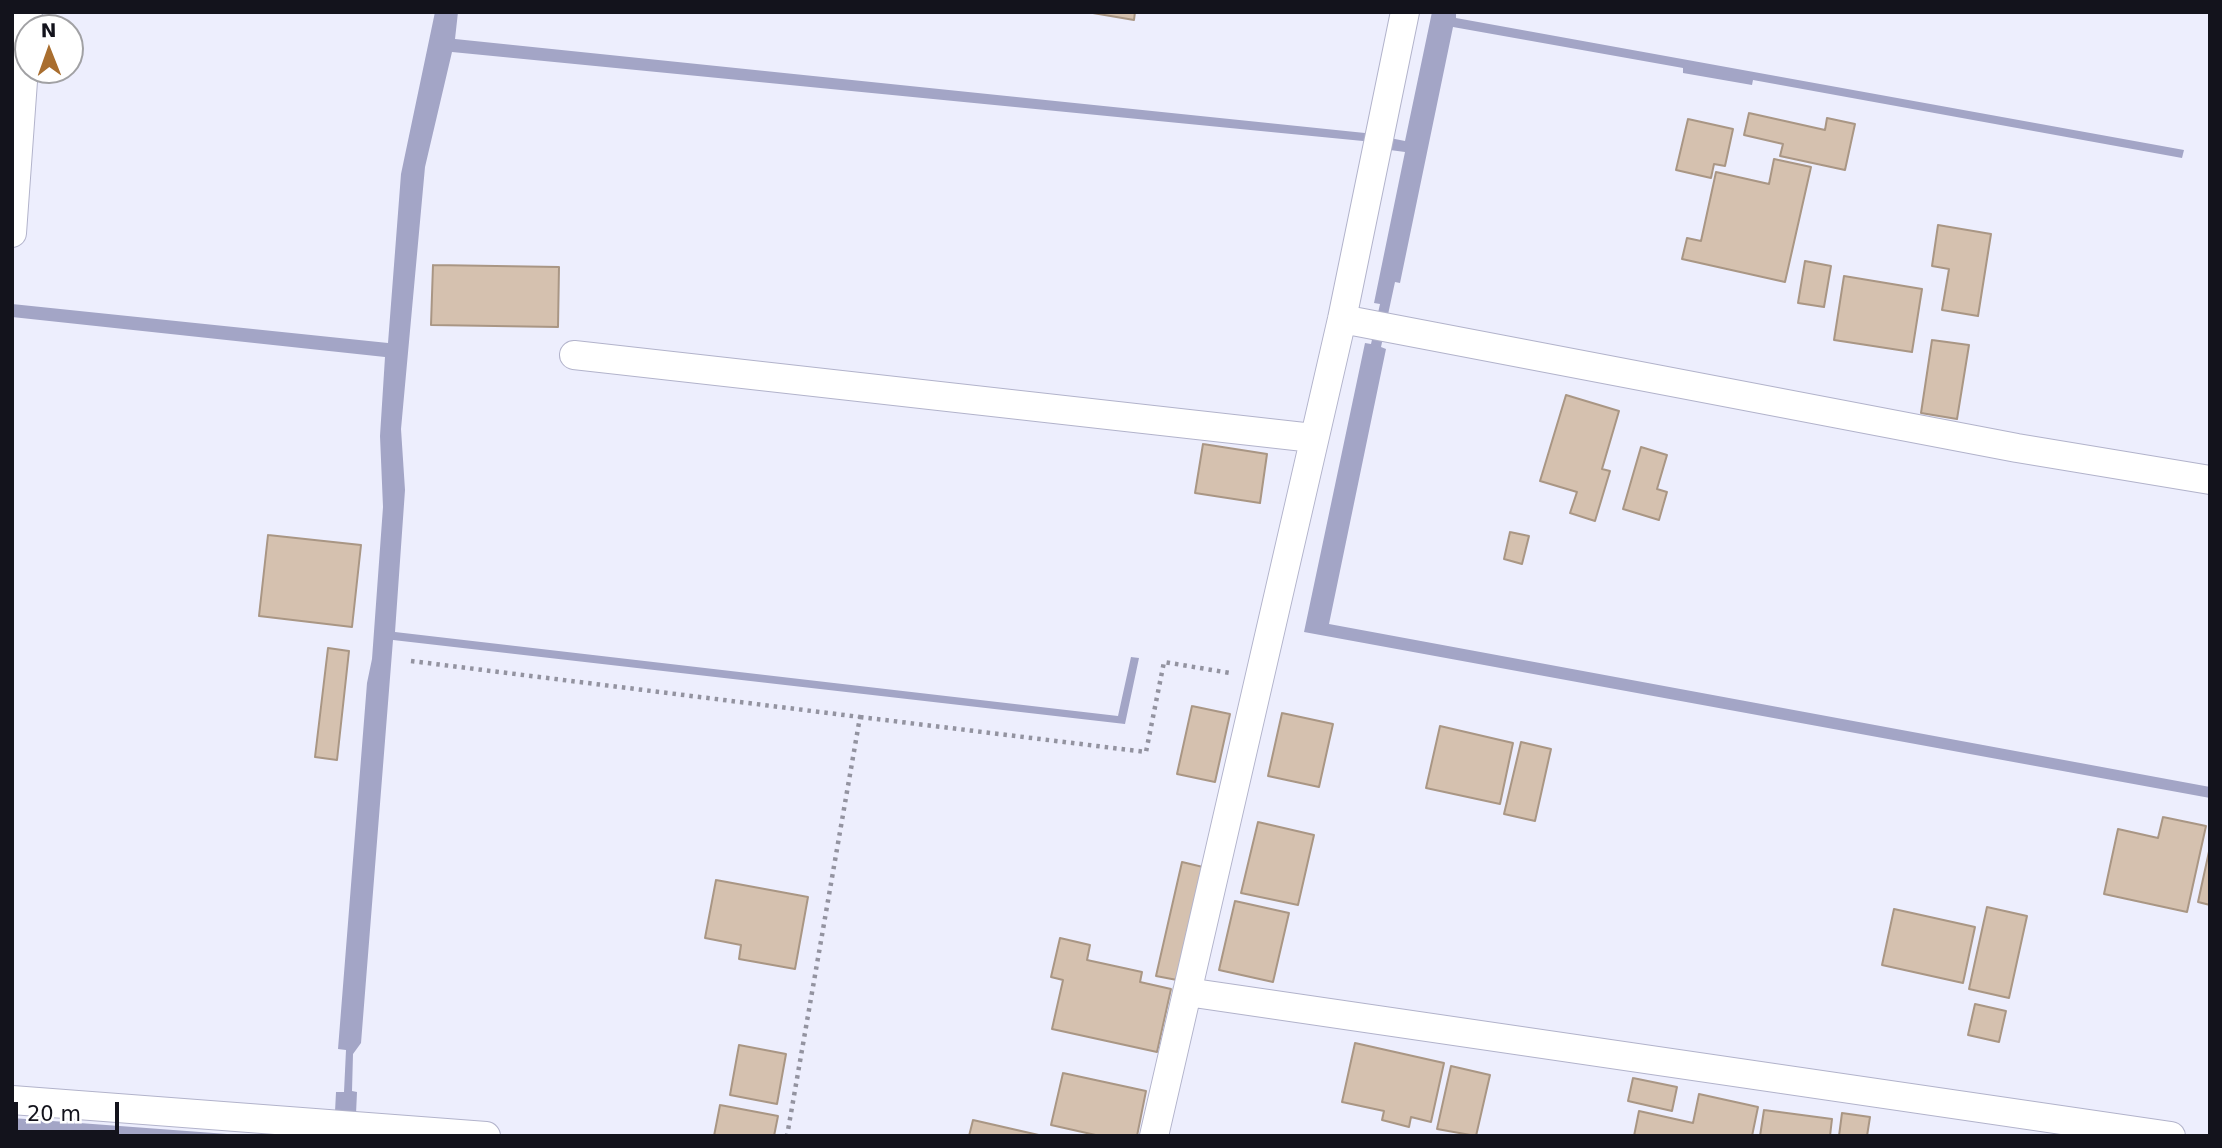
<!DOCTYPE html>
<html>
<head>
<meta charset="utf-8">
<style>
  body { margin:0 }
  #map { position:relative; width:2222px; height:1148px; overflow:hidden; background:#edeefd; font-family:"DejaVu Sans",sans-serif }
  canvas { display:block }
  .frame { position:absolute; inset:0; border:14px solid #13131c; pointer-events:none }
  .north { position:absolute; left:14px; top:14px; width:70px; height:70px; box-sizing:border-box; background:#fff; border:2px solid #a1a1a4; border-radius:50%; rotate:359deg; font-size:19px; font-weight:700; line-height:28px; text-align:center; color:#13131c }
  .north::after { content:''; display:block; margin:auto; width:24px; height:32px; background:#a96e2f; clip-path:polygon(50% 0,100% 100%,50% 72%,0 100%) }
  .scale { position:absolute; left:14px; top:1102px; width:105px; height:32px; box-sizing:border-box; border:4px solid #13131c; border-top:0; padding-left:9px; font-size:21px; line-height:24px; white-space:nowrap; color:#13131c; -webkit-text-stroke:5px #fff; paint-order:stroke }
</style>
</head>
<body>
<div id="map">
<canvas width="2222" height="1148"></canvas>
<div class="frame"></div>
<div class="north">N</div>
<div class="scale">20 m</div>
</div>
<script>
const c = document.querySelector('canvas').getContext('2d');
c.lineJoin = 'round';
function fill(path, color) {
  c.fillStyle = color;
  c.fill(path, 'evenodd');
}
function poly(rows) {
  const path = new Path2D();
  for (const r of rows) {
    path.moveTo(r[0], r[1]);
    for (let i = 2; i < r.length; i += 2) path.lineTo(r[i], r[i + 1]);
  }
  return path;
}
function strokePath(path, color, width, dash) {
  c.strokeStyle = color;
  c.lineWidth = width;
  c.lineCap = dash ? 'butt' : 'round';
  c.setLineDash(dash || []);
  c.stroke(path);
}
fill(poly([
  [435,12,458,12,455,39,1365,133,1405,141,1432,12,1456,12,1456,18,2184,150,2182,158,1753,80,1752,85,1683,73,1683,68,1453,27,1400,283,1395,282,1381,347,1386,349,1329,624,2210,787,2210,798,1304,632,1365,343,1371,344,1380,304,1374,303,1405,152,1390,150,1363,141,452,52,425,167,401,429,405,490,395,632,1118,716,1131,657,1139,658,1125,724,393,640,361,1043,353,1054,352,1091,357,1092,356,1114,335,1112,336,1092,344,1092,346,1050,338,1049,367,683,372,659,383,507,380,436,385,357,12,317,12,304,388,343,401,174],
  [12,1118,254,1136,12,1136]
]), '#a3a5c6');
const building = poly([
  [1087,12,1135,12,1134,20,1087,12],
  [1749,113,1825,130,1827,118,1855,124,1845,170,1780,156,1783,144,1744,135,1749,113],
  [1688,119,1733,129,1725,166,1714,164,1711,178,1676,170,1688,119],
  [1774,159,1811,167,1785,282,1682,259,1687,238,1701,241,1716,172,1769,184,1774,159],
  [1938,225,1991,234,1978,316,1942,310,1949,269,1932,266,1938,225],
  [1805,261,1831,266,1824,307,1798,303,1805,261],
  [433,265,559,267,558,327,431,325,433,265],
  [1844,276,1922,289,1912,352,1834,340,1844,276],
  [1932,340,1969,345,1957,419,1921,413,1932,340],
  [1566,395,1619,411,1602,469,1610,471,1595,521,1570,513,1577,492,1540,481,1566,395],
  [1203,444,1267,454,1260,503,1195,493,1203,444],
  [1641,447,1667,455,1657,489,1667,492,1659,520,1623,509,1641,447],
  [1510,532,1529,536,1522,564,1504,559,1510,532],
  [268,535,361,545,352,627,259,616,268,535],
  [328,648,349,651,337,760,315,757,328,648],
  [1192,706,1230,714,1215,782,1177,774,1192,706],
  [1282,713,1333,724,1319,787,1268,776,1282,713],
  [1440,726,1513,743,1500,804,1426,788,1440,726],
  [1521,742,1551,749,1535,821,1504,814,1521,742],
  [2163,817,2206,826,2187,912,2104,894,2118,829,2158,838,2163,817],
  [1258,822,1314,835,1298,905,1241,893,1258,822],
  [2210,847,2210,905,2198,902,2210,847],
  [1182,862,1203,867,1177,980,1156,976,1182,862],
  [716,880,808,897,795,969,739,959,741,945,705,938,716,880],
  [1235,901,1289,913,1273,982,1219,970,1235,901],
  [1987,907,2027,916,2009,998,1969,989,1987,907],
  [1894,909,1975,927,1963,983,1882,965,1894,909],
  [1060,938,1090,945,1087,960,1142,972,1140,982,1171,989,1157,1052,1052,1029,1063,980,1051,977,1060,938],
  [1975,1004,2006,1011,1999,1042,1968,1035,1975,1004],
  [1355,1043,1444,1063,1431,1122,1411,1117,1409,1127,1382,1120,1384,1111,1342,1102,1355,1043],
  [739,1045,786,1054,777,1104,730,1095,739,1045],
  [1451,1066,1490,1075,1476,1136,1437,1129,1451,1066],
  [1063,1073,1146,1091,1137,1136,1100,1136,1051,1125,1063,1073],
  [1633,1078,1677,1087,1672,1111,1628,1101,1633,1078],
  [1699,1094,1758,1107,1752,1136,1634,1136,1639,1111,1693,1123,1699,1094],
  [720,1105,778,1116,774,1136,714,1136,720,1105],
  [1764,1110,1832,1119,1830,1136,1760,1136,1764,1110],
  [1842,1113,1870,1117,1867,1136,1839,1136,1842,1113],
  [973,1120,1043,1136,969,1136,973,1120]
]);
fill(building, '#d5c1af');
strokePath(building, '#a99684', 2);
const minor = poly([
  [12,233,28,12],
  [1342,319,2017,448,2210,480],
  [574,355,1313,438],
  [1187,992,2171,1136],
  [12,1100,486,1136],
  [1154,1136,1342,319,1405,12]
]);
strokePath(minor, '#b2b3cb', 30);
strokePath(poly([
  [411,661,860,717,787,1136],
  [860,717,1146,752,1164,662,1230,673]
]), '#9393a0', 4.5, [3.5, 5]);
strokePath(minor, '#fff', 28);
</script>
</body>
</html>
